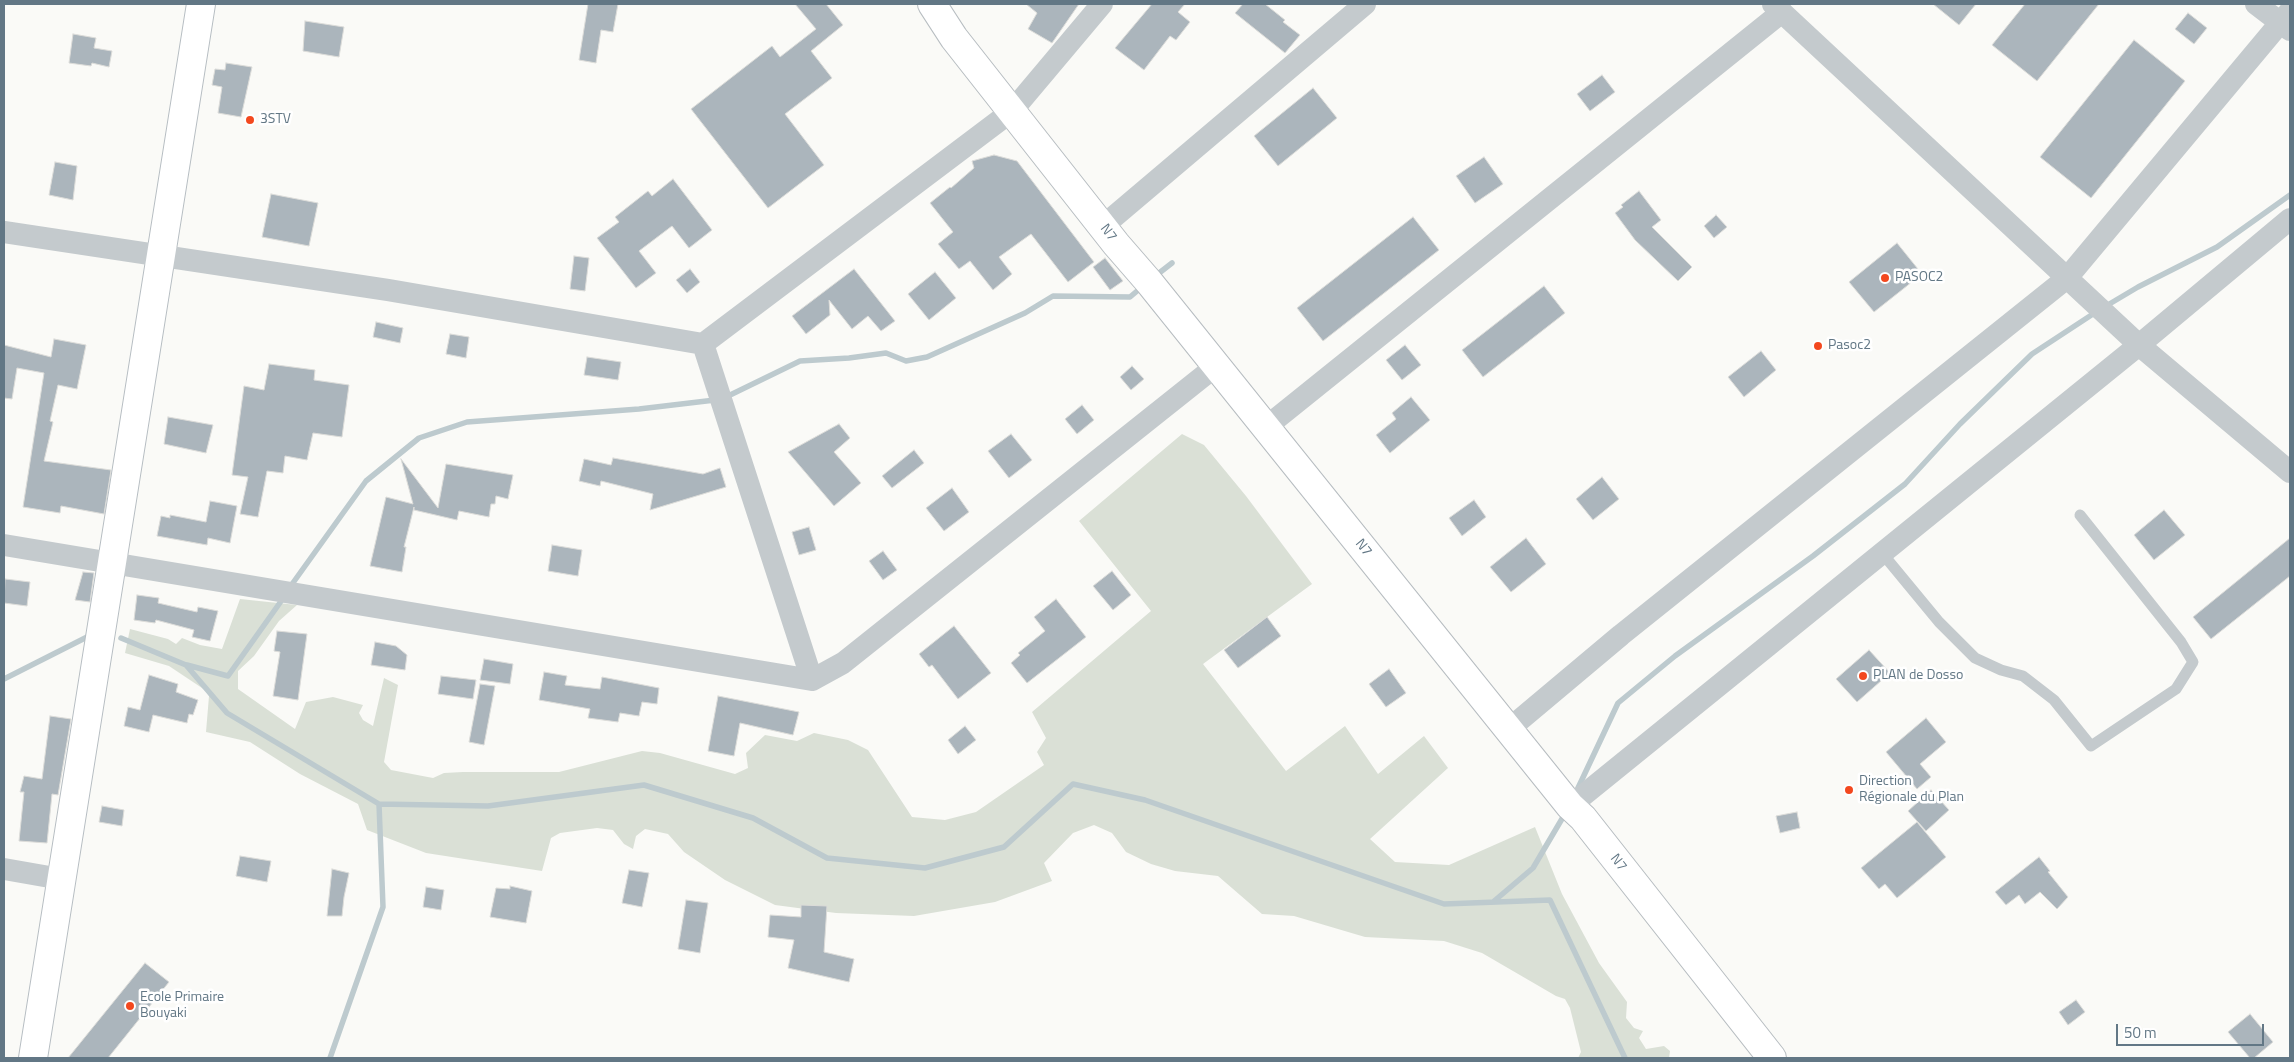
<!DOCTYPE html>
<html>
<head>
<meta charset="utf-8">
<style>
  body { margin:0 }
  #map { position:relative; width:2294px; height:1062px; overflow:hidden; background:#fafaf7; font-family:"Titillium Web",sans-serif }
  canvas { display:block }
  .frame { position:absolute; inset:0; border:5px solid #627785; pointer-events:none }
  .scale { position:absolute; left:2116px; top:1024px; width:148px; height:22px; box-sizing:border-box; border:2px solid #627785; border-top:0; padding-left:6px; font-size:15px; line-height:18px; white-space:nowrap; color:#627785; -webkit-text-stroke:4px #fff; paint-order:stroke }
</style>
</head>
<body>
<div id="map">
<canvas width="2294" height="1062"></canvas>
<div class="frame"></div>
<div class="scale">50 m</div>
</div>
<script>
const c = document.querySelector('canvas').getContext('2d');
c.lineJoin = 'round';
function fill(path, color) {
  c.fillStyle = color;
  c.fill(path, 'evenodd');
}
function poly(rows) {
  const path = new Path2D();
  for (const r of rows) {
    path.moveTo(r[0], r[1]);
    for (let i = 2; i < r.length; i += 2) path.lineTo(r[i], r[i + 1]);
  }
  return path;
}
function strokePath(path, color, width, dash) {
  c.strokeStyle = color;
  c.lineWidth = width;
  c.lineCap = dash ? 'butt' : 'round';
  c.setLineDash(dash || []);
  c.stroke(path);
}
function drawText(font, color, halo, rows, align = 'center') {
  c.font = font + ' "Titillium Web",sans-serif';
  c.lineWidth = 5;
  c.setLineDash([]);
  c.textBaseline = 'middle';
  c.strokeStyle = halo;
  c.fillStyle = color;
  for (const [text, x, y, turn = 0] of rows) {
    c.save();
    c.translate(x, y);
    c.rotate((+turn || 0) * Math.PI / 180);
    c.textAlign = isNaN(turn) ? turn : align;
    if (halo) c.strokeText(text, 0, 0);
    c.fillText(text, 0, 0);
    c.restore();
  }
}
fill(poly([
  [1182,434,1204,445,1246,496,1312,584,1203,664,1286,771,1345,726,1378,774,1424,736,1448,768,1370,839,1395,862,1449,865,1535,827,1562,894,1599,963,1627,1002,1626,1018,1634,1028,1643,1031,1639,1038,1646,1049,1664,1046,1670,1051,1669,1058,1578,1058,1581,1052,1570,1008,1565,999,1556,996,1482,953,1444,941,1365,937,1294,916,1262,914,1218,876,1175,871,1151,864,1126,852,1112,833,1094,825,1073,833,1044,863,1052,881,995,902,914,916,836,913,775,905,725,880,684,852,668,834,645,829,636,836,633,849,624,844,613,830,597,828,560,833,551,838,542,871,426,853,367,830,358,804,300,774,250,742,206,732,209,696,205,690,169,666,125,653,130,629,168,639,176,644,182,638,200,645,222,649,240,599,297,605,279,621,254,656,238,671,238,689,295,729,306,702,333,697,363,705,359,713,363,720,373,726,384,678,398,685,384,762,391,770,433,778,444,773,463,772,559,772,642,751,660,753,735,774,748,768,746,753,765,735,797,741,814,733,848,740,868,750,912,817,945,820,976,812,1044,765,1037,752,1046,738,1032,712,1151,611,1079,521]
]), '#dae0d6');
strokePath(poly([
  [1154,277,1172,263],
  [2106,306,2138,287,2217,247,2290,195],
  [726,397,800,361,849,358,886,353,906,361,927,357,1025,313,1053,296,1130,297,1143,286],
  [290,587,366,481,419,438,467,422,639,409,715,400],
  [121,638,186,665,227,713,379,804,488,806,644,785,753,818,827,858,925,868,1004,847,1073,784,1145,800,1444,904,1550,900,1625,1058],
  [187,665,228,676,284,597],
  [4,679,93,634],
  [1578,788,1618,703,1675,656,1813,556,1905,484,1960,424,2032,354,2096,312],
  [1493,902,1533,868,1566,812],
  [330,1058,383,907,379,804]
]), '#bdcace', 5.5);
const building = poly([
  [588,4,618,4,613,32,601,30,596,63,579,60,588,4],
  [795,4,826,4,843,25,811,51,832,78,785,114,824,165,768,208,691,109,772,46,780,57,816,29,795,4],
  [1026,4,1079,4,1052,43,1028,29,1037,13,1026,4],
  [1152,4,1185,4,1178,12,1190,22,1176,40,1170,36,1144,70,1115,48,1152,4],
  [1243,4,1265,4,1285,20,1283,22,1300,35,1285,53,1235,13,1243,4],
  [1933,4,1976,4,1959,25,1933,4],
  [2025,4,2099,4,2037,81,1992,45,2025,4],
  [2188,13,2207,28,2194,44,2175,29,2188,13],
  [305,21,344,27,339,57,303,51,305,21],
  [73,34,96,38,94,48,112,51,109,67,92,63,91,66,69,63,73,34],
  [2134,40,2185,81,2091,198,2040,157,2134,40],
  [226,63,252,67,241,117,218,113,222,87,212,85,215,69,225,70,226,63],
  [1602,75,1615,92,1590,111,1577,94,1602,75],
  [1313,88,1337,118,1278,166,1254,136,1313,88],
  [994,155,1017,161,1094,262,1068,282,1031,234,999,257,1012,274,993,290,970,261,959,269,938,244,953,232,930,203,950,187,951,188,974,168,972,161,994,155],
  [1484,157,1503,184,1475,203,1456,176,1484,157],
  [55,162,77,166,73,200,49,195,55,162],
  [673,179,712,230,689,248,672,226,639,251,656,273,636,288,597,238,619,222,615,217,648,191,652,196,673,179],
  [1639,191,1661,220,1652,227,1692,267,1678,281,1635,240,1615,213,1623,207,1621,205,1639,191],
  [271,194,318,203,309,246,262,237,271,194],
  [1716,215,1727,227,1714,238,1704,226,1716,215],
  [1413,217,1439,250,1323,341,1297,308,1413,217],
  [1897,243,1922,274,1874,312,1849,282,1897,243],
  [574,256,589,258,585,291,570,289,574,256],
  [1105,258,1123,281,1110,290,1093,267,1105,258],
  [690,269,700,282,687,293,676,280,690,269],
  [854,269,895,321,881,331,868,316,852,329,829,300,830,315,806,334,792,316,854,269],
  [935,272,956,298,929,320,908,294,935,272],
  [1544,286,1565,313,1483,377,1462,350,1544,286],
  [376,322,403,328,400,343,373,337,376,322],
  [450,334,469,337,466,358,446,354,450,334],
  [54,339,86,345,77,389,58,385,50,421,53,422,44,461,111,470,104,514,61,506,60,513,23,507,44,373,17,368,12,399,4,398,4,345,51,357,54,339],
  [1405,345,1421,365,1402,380,1386,360,1405,345],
  [1761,351,1776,370,1744,397,1728,377,1761,351],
  [587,357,621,362,618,380,584,375,587,357],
  [269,364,315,370,314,380,349,385,342,437,313,433,307,460,285,456,283,473,267,471,258,517,240,514,248,477,232,475,244,386,264,390,269,364],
  [1132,366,1144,379,1131,390,1120,377,1132,366],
  [1411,397,1430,420,1390,453,1376,435,1396,419,1392,413,1411,397],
  [1082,405,1094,420,1077,434,1065,419,1082,405],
  [168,417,213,425,206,453,164,444,168,417],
  [839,424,850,438,834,452,861,483,834,506,788,452,839,424],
  [1011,434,1032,460,1009,478,988,451,1011,434],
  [914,450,924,463,892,488,882,476,914,450],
  [613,458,703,474,720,468,726,487,650,510,653,494,601,481,600,486,579,481,584,459,611,465,613,458],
  [401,459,438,508,446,464,513,475,508,499,496,496,495,504,491,504,489,517,459,511,457,520,414,510,414,507,404,547,406,547,402,572,370,566,386,497,413,504,401,459],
  [1602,477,1619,499,1593,520,1576,499,1602,477],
  [952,488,969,512,944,531,926,508,952,488],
  [1474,500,1486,517,1462,536,1449,518,1474,500],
  [210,501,237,506,230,543,208,538,207,545,157,536,161,516,170,518,170,515,206,522,210,501],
  [2164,510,2185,535,2154,560,2134,535,2164,510],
  [809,527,816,550,799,555,792,532,809,527],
  [1526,538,1546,564,1511,592,1490,567,1526,538],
  [2290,538,2290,576,2211,639,2193,617,2290,538],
  [552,545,582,550,578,576,548,571,552,545],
  [883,551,897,570,883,580,869,561,883,551],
  [1112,571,1131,595,1113,610,1093,586,1112,571],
  [83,572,94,573,90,602,75,600,83,572],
  [5,579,30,582,27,606,4,603,5,579],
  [137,595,159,598,158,603,197,612,198,607,218,611,210,641,192,637,194,630,156,620,155,623,134,620,137,595],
  [1056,599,1086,637,1027,683,1011,663,1020,655,1018,653,1045,631,1034,617,1056,599],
  [1267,617,1281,636,1238,668,1224,650,1267,617],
  [954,626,991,673,958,699,932,665,929,667,919,654,954,626],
  [277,631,307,634,298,700,273,696,280,652,274,651,277,631],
  [375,642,396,646,407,655,405,670,371,665,375,642],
  [1869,650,1890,673,1857,702,1836,679,1869,650],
  [484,659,513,664,510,684,480,680,484,659],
  [1389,669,1406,693,1386,707,1369,684,1389,669],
  [544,672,567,676,565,685,600,689,602,677,659,688,657,704,642,702,639,716,620,713,618,722,588,718,590,709,539,700,544,672],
  [149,675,178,684,176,692,198,700,193,715,189,714,187,723,153,715,149,732,124,726,128,707,140,710,149,675],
  [441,676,476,680,473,699,438,694,441,676],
  [480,684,495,686,484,745,469,742,480,684],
  [718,696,799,712,793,735,740,723,734,756,708,751,718,696],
  [50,716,71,719,58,795,52,794,47,843,19,841,24,792,20,792,24,776,42,779,50,716],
  [1926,718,1946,742,1920,764,1931,777,1917,789,1886,752,1926,718],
  [965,726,976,740,958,754,948,740,965,726],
  [1931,790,1949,810,1926,831,1908,811,1931,790],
  [102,806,124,810,122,826,99,822,102,806],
  [1797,812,1800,828,1780,833,1776,816,1797,812],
  [1917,822,1946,857,1897,898,1885,884,1879,889,1861,868,1917,822],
  [240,856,271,861,267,882,236,876,240,856],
  [2039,857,2050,871,2048,872,2068,897,2057,909,2040,892,2025,904,2019,895,2006,905,1995,892,2039,857],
  [332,869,349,873,344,897,342,916,327,916,332,869],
  [629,870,649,873,642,907,622,903,629,870],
  [510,886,532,891,526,923,490,917,496,888,510,889,510,886],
  [426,887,444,890,441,910,423,907,426,887],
  [686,900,708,903,700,953,678,949,686,900],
  [801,905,827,906,824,952,854,959,849,982,788,968,794,940,768,937,770,915,801,917,801,905],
  [145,963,169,982,108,1058,68,1058,145,963],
  [2076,1000,2085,1012,2068,1025,2059,1012,2076,1000],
  [2250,1014,2273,1042,2254,1058,2250,1058,2228,1032,2250,1014]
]);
fill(building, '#abb5bc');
strokePath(building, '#dcdcd9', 1);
const secondary = poly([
  [33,1058,201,4]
]);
const primary = poly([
  [932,4,954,38,1116,244,1149,282,1570,806,1583,818,1772,1058]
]);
strokePath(secondary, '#b6bdc2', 30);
strokePath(primary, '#b7bdc1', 30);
strokePath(poly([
  [1882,553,1939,622,1975,658,2001,670,2023,676,2054,700,2091,746,2176,689,2193,662,2181,642,2080,515]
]), '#c4cacd', 11);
strokePath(poly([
  [1773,4,2139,345,2290,472],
  [2256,4,2290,30],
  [1103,226,1365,4],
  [4,232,388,290,703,344,1012,111,1102,4],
  [703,344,812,680,843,663,1216,366],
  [1266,427,1782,12],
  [4,545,812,680],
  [1509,729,1621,635,2067,278,2290,11],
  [1570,806,2139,345,2290,219],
  [4,869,61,879]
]), '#c4cacd', 22);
strokePath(secondary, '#fff', 28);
strokePath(primary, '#fff', 28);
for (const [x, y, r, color] of [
  [250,120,5,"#f3481e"],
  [1885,278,5,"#f3481e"],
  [1818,346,5,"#f3481e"],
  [1863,676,5,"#f3481e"],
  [1849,790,5,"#f3481e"],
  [130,1006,5,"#f3481e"]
]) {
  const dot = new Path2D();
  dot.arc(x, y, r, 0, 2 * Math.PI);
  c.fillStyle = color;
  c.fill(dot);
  strokePath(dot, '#fff', 2);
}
drawText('14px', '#627785', '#fff', [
  ["3STV",260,120],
  ["PASOC2",1895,278],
  ["Pasoc2",1828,346],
  ["PLAN de Dosso",1873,676],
  ["Direction",1859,782],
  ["Régionale du Plan",1859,798],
  ["Ecole Primaire",140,998],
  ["Bouyaki",140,1014]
], 'left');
drawText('14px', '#627785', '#fff', [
  ["N7",1108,233,53],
  ["N7",1363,548,51],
  ["N7",1618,863,52]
]);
</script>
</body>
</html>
